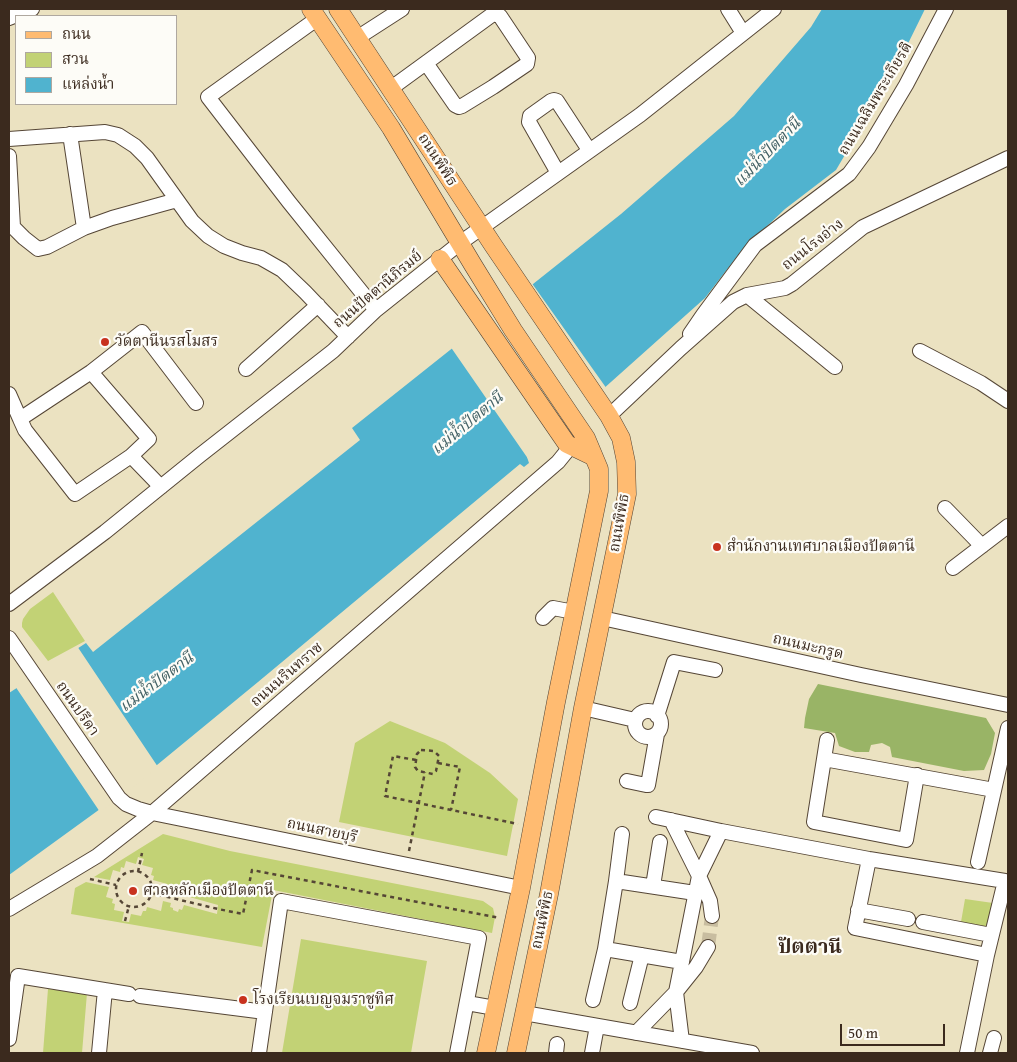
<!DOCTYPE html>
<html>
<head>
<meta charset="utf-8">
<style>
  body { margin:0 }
  #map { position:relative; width:1017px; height:1062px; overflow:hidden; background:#ebe2c1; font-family:"Gentium Book Plus","Noto Serif Thai",serif }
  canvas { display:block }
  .frame { position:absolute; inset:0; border:10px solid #3b2a1e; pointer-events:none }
  .legend { position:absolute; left:15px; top:15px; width:162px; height:90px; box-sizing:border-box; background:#fdfcf7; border:1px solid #afa8a0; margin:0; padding:6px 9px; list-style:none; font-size:15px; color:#3b2a1e }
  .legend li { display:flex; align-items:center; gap:10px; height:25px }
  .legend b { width:25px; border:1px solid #afa8a0 }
  .scale { position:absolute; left:840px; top:1024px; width:105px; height:22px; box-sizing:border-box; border:2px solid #3b2a1e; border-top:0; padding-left:6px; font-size:15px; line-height:18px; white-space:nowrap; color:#3b2a1e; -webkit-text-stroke:4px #fdfcf7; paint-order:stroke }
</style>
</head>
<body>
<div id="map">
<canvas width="1017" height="1062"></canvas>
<div class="frame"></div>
<ul class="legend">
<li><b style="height:6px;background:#ffbb71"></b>ถนน</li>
<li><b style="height:14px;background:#c2d275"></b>สวน</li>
<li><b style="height:14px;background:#50b3cf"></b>แหล่งน้ำ</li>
</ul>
<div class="scale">50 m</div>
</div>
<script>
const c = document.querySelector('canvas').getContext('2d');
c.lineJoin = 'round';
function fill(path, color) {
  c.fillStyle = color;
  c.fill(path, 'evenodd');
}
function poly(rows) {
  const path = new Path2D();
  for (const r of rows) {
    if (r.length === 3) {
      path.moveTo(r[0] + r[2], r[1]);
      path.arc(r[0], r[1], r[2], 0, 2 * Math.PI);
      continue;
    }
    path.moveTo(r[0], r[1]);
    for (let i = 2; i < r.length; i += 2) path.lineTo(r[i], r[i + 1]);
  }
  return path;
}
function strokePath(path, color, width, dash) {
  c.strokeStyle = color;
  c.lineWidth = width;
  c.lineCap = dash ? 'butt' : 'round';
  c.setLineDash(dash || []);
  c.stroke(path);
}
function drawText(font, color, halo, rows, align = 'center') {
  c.font = font + ' "Gentium Book Plus","Noto Serif Thai",serif';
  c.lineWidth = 4.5;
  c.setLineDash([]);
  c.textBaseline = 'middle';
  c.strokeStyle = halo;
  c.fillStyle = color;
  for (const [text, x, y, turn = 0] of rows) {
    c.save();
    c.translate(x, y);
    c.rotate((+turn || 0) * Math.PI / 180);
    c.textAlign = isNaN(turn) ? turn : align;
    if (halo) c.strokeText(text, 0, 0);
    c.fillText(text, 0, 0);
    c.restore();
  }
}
fill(poly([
  [53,592,85,641,48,661,22,627,22,623,23,619,30,609],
  [390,721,445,743,490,773,518,799,507,856,339,822,355,743],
  [163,834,230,851,483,901,493,908,495,917,492,933,273,890,262,947,71,914,75,888,86,882,109,887,106,897,113,899,112,903,115,904,114,910,124,912,122,921,129,922,131,914,141,916,143,911,146,911,147,907,161,911,163,901,171,903,170,907,173,908,173,910,178,912,179,909,182,910,184,905,217,914,218,905,186,896,187,893,184,892,184,890,179,889,178,890,175,890,173,894,165,892,167,884,153,880,154,876,151,875,153,868,142,865,144,859,138,857,136,864,126,861,124,868,121,867,120,872,113,870,110,880,94,877],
  [965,899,993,903,988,927,961,922],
  [301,939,427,961,411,1053,282,1053],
  [48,989,87,993,82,1053,43,1053]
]), '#c2d275');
fill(poly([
  [818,684,986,718,995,733,991,754,984,770,964,771,892,757,890,747,882,743,871,745,869,752,855,752,839,746,835,733,804,728,805,718,809,699]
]), '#99b466');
fill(poly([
  [822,9,925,9,896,68,836,170,785,209,742,250,705,298,527,457,529,463,524,467,520,464,258,682,129,788,9,875,9,693,86,643,93,652,360,440,352,428,621,214,734,116,811,27]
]), '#50b3cf');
fill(poly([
  [531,282,607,389,529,458,531,463,450,346],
  [77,646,158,767,130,790,100,812,15,686]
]), '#ebe2c1');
strokePath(poly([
  [708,947,712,916]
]), '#c8bda0', 14, [14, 7]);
const minor = poly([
  [728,9,743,33],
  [9,18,32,9],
  [318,18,208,97,289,202,376,310],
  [357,38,402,9],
  [390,89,493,14,500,16,528,58,527,64,493,87,462,106,459,107,455,105,426,63],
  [70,134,84,228],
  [9,139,105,132,118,135,135,146,147,158,192,221,208,236,224,246,242,253,261,258,282,270,305,292,348,337],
  [9,156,13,227,24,238,38,249,47,247,84,228,112,218,177,200],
  [558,173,529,122,530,116,551,101,554,100,557,101,589,150],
  [747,295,835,367],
  [690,334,703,315,755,245,849,174,869,147,906,85,946,9],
  [920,351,981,383,1008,401],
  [246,369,318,305],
  [91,372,149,439,131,456,161,487],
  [9,394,20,419],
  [609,416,681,348,733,302,747,295,785,288,792,284,863,227,1008,158],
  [131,456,75,494,25,430,20,419,91,372,142,332,196,403],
  [945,508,982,546],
  [953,568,1008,526],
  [9,604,105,532,199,456,333,351,376,310,460,243,640,115,774,9],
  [543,618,553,608,574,612],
  [602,618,861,675,1008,705],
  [9,638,119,798,126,804,138,809,152,813,521,888],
  [583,708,635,720],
  [648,724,13],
  [657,716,674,662,715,670],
  [827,740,814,822,906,840,917,775],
  [824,759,994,790],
  [627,781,646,785,648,785,657,734],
  [656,817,721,831,869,859,1005,881,987,955,967,1053],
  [671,820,699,876,710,901,712,916],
  [869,859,855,928,987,955],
  [978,862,1008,728],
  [616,881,622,834],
  [653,886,660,842],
  [9,909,97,856,152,813,558,462,571,446],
  [858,910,908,919],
  [923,922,991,935],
  [682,962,605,949,616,881,695,893],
  [140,996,265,1012],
  [593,1000,605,949],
  [467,1003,495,1008],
  [630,1003,642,955],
  [524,1013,752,1053],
  [636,1033,676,992,696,967,708,947],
  [9,1039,18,976,129,994],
  [682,1041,676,992,699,876,721,831],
  [99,1053,105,990],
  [259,1053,281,901,479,938,457,1053],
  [556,1053,557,1044],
  [592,1053,597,1026],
  [990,1053,994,1038]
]);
const major = poly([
  [311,9,391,128,473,265,513,330,586,438,599,469,599,491,556,702,521,888,486,1053],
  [338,9,493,245,609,416,621,438,626,462,627,494,583,708,549,894,516,1053],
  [440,259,567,444,594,457]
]);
strokePath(minor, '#554636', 16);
strokePath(major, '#554636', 19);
strokePath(poly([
  [421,750,434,751,439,756,436,771,433,774,418,771,415,767,417,754,421,750],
  [416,760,393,756,385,796,518,824],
  [438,763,460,767,451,810],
  [409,851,425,772],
  [134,889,18],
  [138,872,142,853],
  [90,879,116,885],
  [151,893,218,909,243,914,252,870,500,918],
  [125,921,129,906]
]), '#554636', 2.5, [4, 4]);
strokePath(minor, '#fff', 14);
strokePath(major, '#ffbb71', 18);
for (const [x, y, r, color] of [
  [105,342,5,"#c8321e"],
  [717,547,5,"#c8321e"],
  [133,891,5,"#c8321e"],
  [243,1000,5,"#c8321e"]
]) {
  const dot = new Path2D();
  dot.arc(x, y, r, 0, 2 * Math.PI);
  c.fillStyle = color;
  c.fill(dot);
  strokePath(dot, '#fdfcf7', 2);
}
drawText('15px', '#3b2a1e', '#fdfcf7', [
  ["ถนนเฉลิมพระเกียรติ",876,99,-59],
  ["ถนนพิพิธ",437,160,57],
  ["ถนนโรงอ่าง",813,245,-38],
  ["ถนนปัตตานีภิรมย์",378,290,-40],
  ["ถนนพิพิธ",620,523,-80],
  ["ถนนมะกรูด",808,647,13],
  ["ถนนนรินทราช",287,675,-41],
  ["ถนนปรีดา",77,709,55],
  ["ถนนสายบุรี",322,831,12],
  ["ถนนพิพิธ",543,920,-78]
]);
drawText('15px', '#3b2a1e', '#fdfcf7', [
  ["วัดตานีนรสโมสร",115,342],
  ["สำนักงานเทศบาลเมืองปัตตานี",727,547],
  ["ศาลหลักเมืองปัตตานี",143,891],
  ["โรงเรียนเบญจมราชูทิศ",253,1000]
], 'left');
drawText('italic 16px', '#436165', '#fdfcf7', [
  ["แม่น้ำปัตตานี",768,153,-46],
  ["แม่น้ำปัตตานี",468,424,-40],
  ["แม่น้ำปัตตานี",157,683,-37]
]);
drawText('bold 20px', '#3b2a1e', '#fdfcf7', [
  ["ปัตตานี",810,948]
]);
</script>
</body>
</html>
